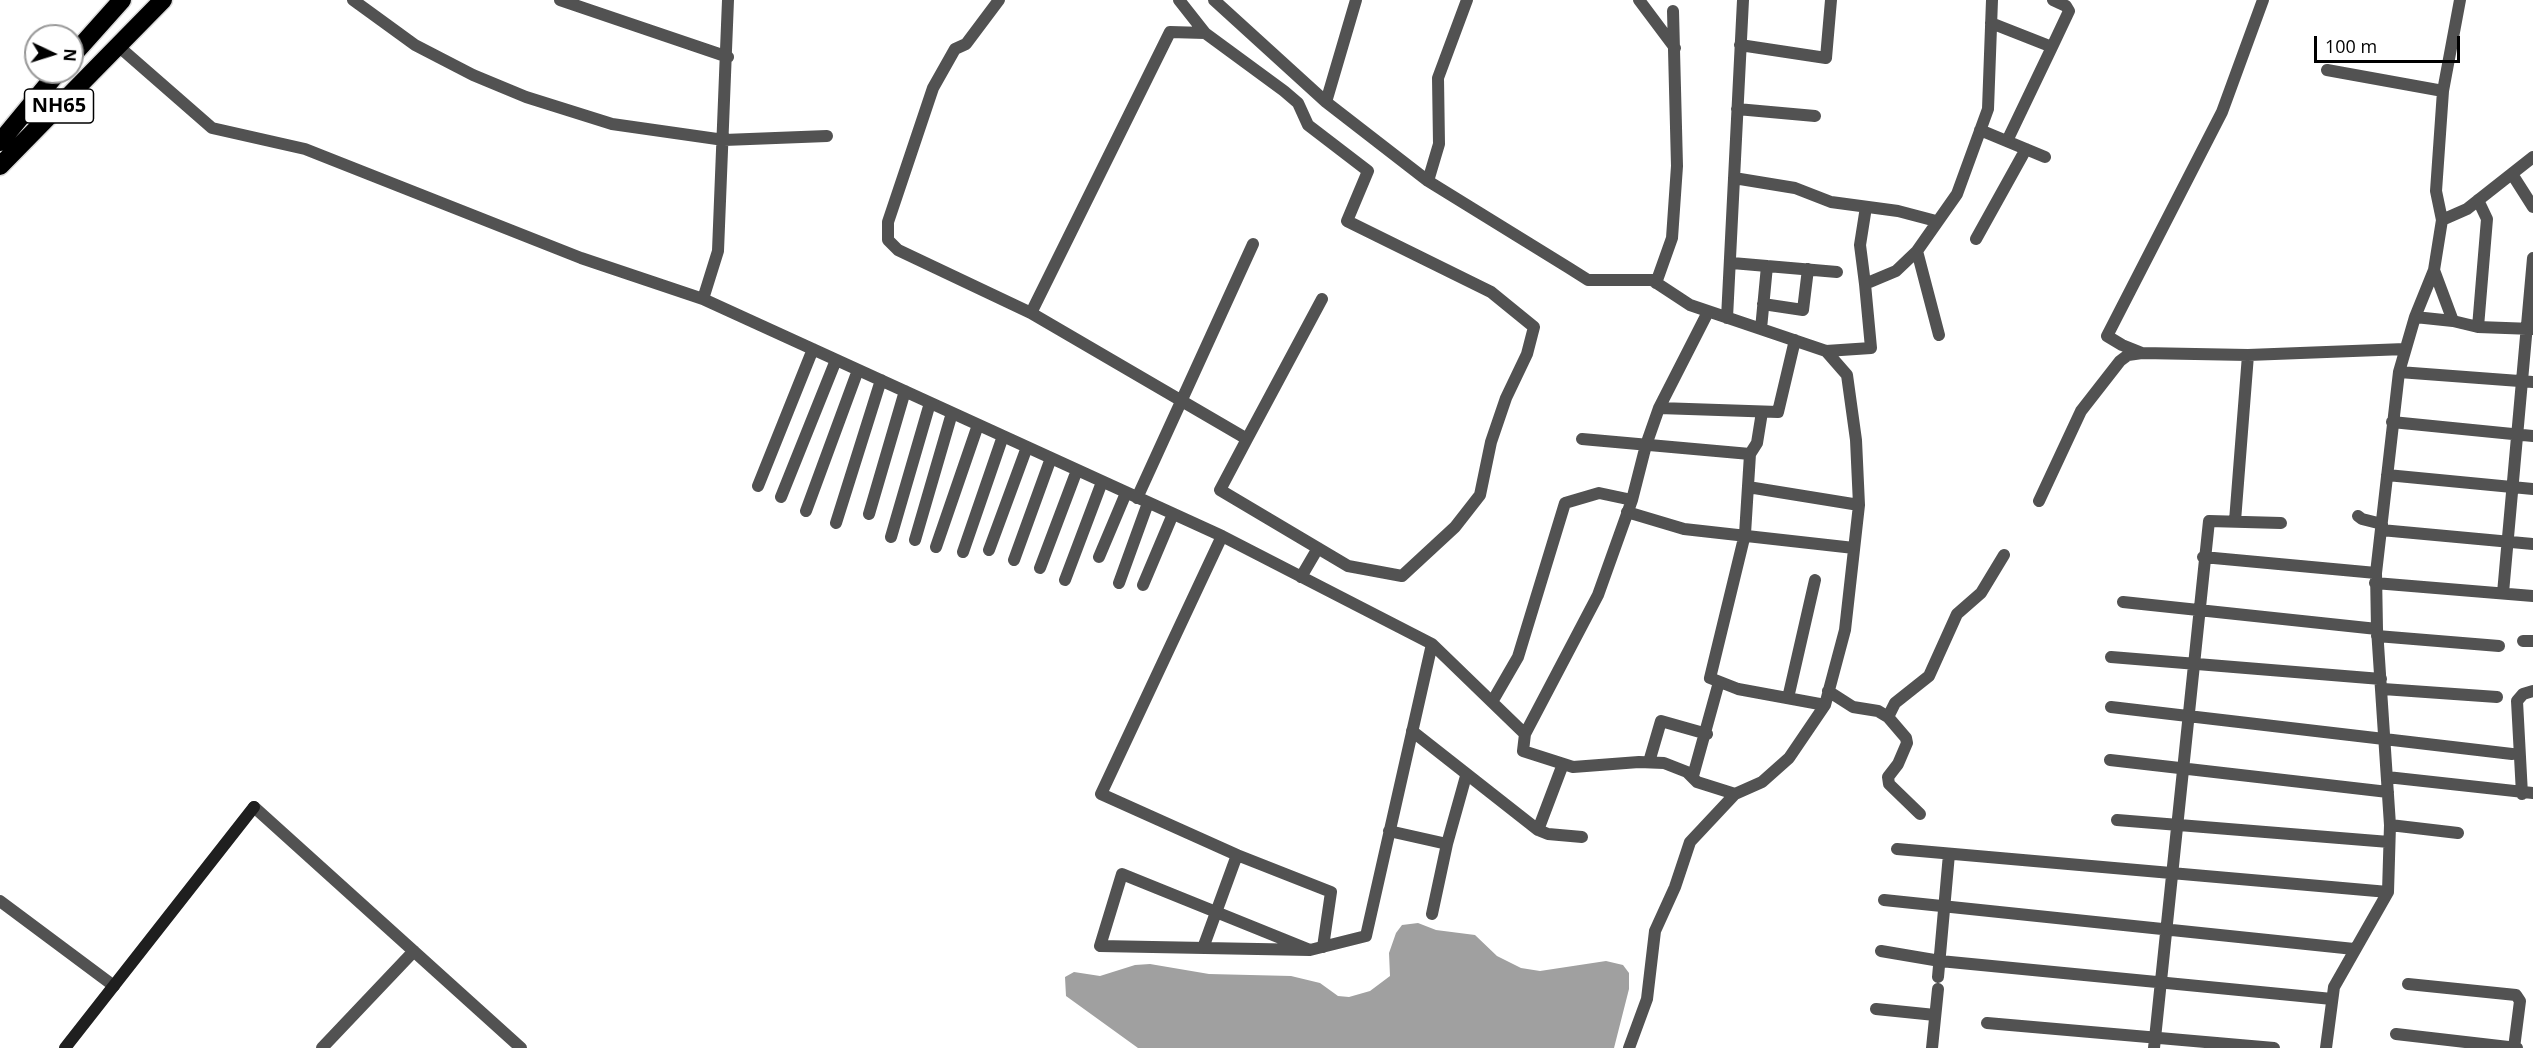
<!DOCTYPE html>
<html>
<head>
<meta charset="utf-8">
<style>
  body { margin:0 }
  #map { position:relative; width:2533px; height:1048px; overflow:hidden; background:#fff; font-family:"Open Sans",sans-serif }
  canvas { display:block }
  .north { position:absolute; left:24px; top:24px; width:60px; height:60px; box-sizing:border-box; background:#fff; border:2px solid #999; border-radius:50%; rotate:94deg; font-size:16px; font-weight:700; line-height:24px; text-align:center; color:#000 }
  .north::after { content:''; display:block; margin:auto; width:21px; height:27px; background:#000; clip-path:polygon(50% 0,100% 100%,50% 72%,0 100%) }
  .scale { position:absolute; left:2314px; top:36px; width:146px; height:27px; box-sizing:border-box; border:3px solid #000; border-top:0; padding-left:8px; font-size:18px; line-height:21px; white-space:nowrap; color:#000; -webkit-text-stroke:4px #fff; paint-order:stroke }
</style>
</head>
<body>
<div id="map">
<canvas width="2533" height="1048"></canvas>
<div class="north">N</div>
<div class="scale">100 m</div>
</div>
<script>
const c = document.querySelector('canvas').getContext('2d');
c.lineJoin = 'round';
function fill(path, color) {
  c.fillStyle = color;
  c.fill(path, 'evenodd');
}
function poly(rows) {
  const path = new Path2D();
  for (const r of rows) {
    path.moveTo(r[0], r[1]);
    for (let i = 2; i < r.length; i += 2) path.lineTo(r[i], r[i + 1]);
  }
  return path;
}
function strokePath(path, color, width, dash) {
  c.strokeStyle = color;
  c.lineWidth = width;
  c.lineCap = dash ? 'butt' : 'round';
  c.setLineDash(dash || []);
  c.stroke(path);
}
function drawText(font, color, halo, rows, align = 'center') {
  c.font = font + ' "Open Sans",sans-serif';
  c.lineWidth = 4.5;
  c.setLineDash([]);
  c.textBaseline = 'middle';
  c.strokeStyle = halo;
  c.fillStyle = color;
  for (const [text, x, y, turn = 0] of rows) {
    c.save();
    c.translate(x, y);
    c.rotate((+turn || 0) * Math.PI / 180);
    c.textAlign = isNaN(turn) ? turn : align;
    if (halo) c.strokeText(text, 0, 0);
    c.fillText(text, 0, 0);
    c.restore();
  }
}
fill(poly([
  [1418,923,1436,930,1475,935,1497,956,1521,968,1540,971,1606,961,1623,965,1629,973,1629,989,1614,1048,1138,1048,1066,996,1065,977,1074,972,1100,976,1135,965,1150,964,1209,974,1291,976,1320,983,1338,996,1349,997,1370,991,1390,976,1389,953,1396,933,1402,925]
]), '#a0a0a0');
const highway = poly([
  [72,56,122,0],
  [0,142,58,72],
  [0,166,163,0]
]);
strokePath(highway, '#dbdbdb', 21);
strokePath(poly([
  [353,0,415,45,473,75,526,97,612,124,724,140,827,136],
  [560,0,728,57],
  [999,0,966,44,955,49,933,88,888,222,888,240,898,250,1031,313,1247,439,1220,490,1348,566,1402,576,1455,527,1480,495,1491,442,1506,398,1527,354,1534,327,1491,292,1347,221,1368,171,1308,125,1298,103,1284,91,1205,33,1179,0],
  [1214,0,1326,102,1428,181,1569,268,1588,280,1652,280,1690,305,1826,351,1847,375,1856,440,1859,505,1845,630,1825,705,1789,758,1762,782,1735,794,1690,842,1675,887,1655,931,1647,999,1629,1048],
  [1639,0,1675,48],
  [2460,0,2443,91,2436,191,2442,220,2434,270,2453,321,2478,327,2533,329],
  [1991,23,2052,47,2069,11,2066,6,2053,0],
  [117,45,212,128,305,149,581,258,703,299,1222,536,1432,644,1525,734,1523,751,1573,767,1639,762,1664,763,1687,772,1697,782,1735,794],
  [1740,45,1826,58,1831,0],
  [2327,70,2443,91],
  [1326,102,1356,0],
  [1737,109,1815,116],
  [1980,130,2045,157],
  [2007,141,2052,47],
  [2512,174,2533,207],
  [1734,178,1795,188,1831,202,1898,211,1936,221],
  [1428,181,1439,144,1438,78,1467,0],
  [2442,220,2467,209,2533,157],
  [1976,239,2026,149],
  [1917,251,1939,335],
  [1732,263,1837,272],
  [1656,283,1672,238,1677,166,1673,11],
  [1865,284,1860,245,1866,207],
  [703,299,718,251,728,0],
  [1763,304,1803,310,1808,269],
  [1031,313,1170,32,1205,33],
  [2415,317,2453,321],
  [1727,318,1743,0],
  [2478,327,2487,219,2478,200],
  [1761,329,1767,266],
  [1826,351,1871,348,1865,284,1896,271,1917,251,1957,194,1988,109,1992,0],
  [2142,353,2122,345,2107,336,2222,112,2263,0],
  [2399,372,2533,382],
  [1659,408,1778,412,1795,340],
  [1762,412,1757,443,1750,454,1745,534,1710,678,1738,689,1825,705],
  [2392,422,2533,436],
  [1247,439,1322,299],
  [1582,439,1750,454],
  [2387,475,2533,489],
  [758,486,813,349],
  [1748,487,1859,505],
  [781,497,836,360],
  [1137,498,1253,244],
  [2039,501,2081,411,2120,361,2128,355,2142,353,2248,355,2405,349],
  [806,511,858,370],
  [1627,512,1684,529,1854,548],
  [869,514,905,391],
  [2358,516,2362,519,2382,524],
  [2235,521,2248,355],
  [836,523,881,380],
  [2381,530,2533,544],
  [1222,536,1101,794,1237,855,1331,892,1323,947],
  [891,537,930,403],
  [915,540,952,413],
  [936,547,978,425],
  [989,550,1027,447],
  [963,552,1003,436],
  [1099,557,1126,493],
  [2203,557,2376,573],
  [1014,560,1051,458],
  [1040,568,1077,470],
  [1301,577,1318,548],
  [1065,580,1102,482],
  [1119,583,1148,503],
  [2375,583,2533,596],
  [1143,585,1173,514],
  [2503,593,2533,258],
  [2123,602,2377,629],
  [2377,636,2499,646],
  [2523,641,2533,641],
  [2111,657,2381,679],
  [2383,689,2497,697],
  [1828,691,1853,707,1878,711,1888,717,1906,738,1907,743,1898,764,1888,777,1889,784,1920,814],
  [1788,698,1815,580],
  [1492,702,1518,657,1565,503,1599,493,1632,500],
  [2111,707,2512,754],
  [1888,717,1895,703,1929,676,1957,614,1981,593,2004,555],
  [1412,731,1538,830,1563,764],
  [1525,734,1598,595,1632,500,1646,445,1659,408,1708,312],
  [2110,760,2388,792],
  [1649,762,1661,721,1707,734],
  [1693,776,1719,682],
  [2387,777,2533,793],
  [2522,794,2517,701,2523,694,2533,691],
  [254,807,521,1048],
  [2117,820,2389,842],
  [2390,825,2458,833],
  [1538,830,1548,834,1582,837],
  [1389,831,1447,844],
  [1897,849,2388,892],
  [1884,900,2354,949],
  [0,901,114,986],
  [1432,914,1447,844,1466,776],
  [1203,948,1237,855],
  [1310,950,1122,874,1100,946,1310,950,1366,936,1432,644],
  [1881,951,1940,961,2332,999],
  [1938,977,1949,854],
  [2408,984,2516,995,2520,1001,2514,1048],
  [1876,1009,1935,1015],
  [1987,1023,2274,1048],
  [2396,1034,2517,1048],
  [322,1048,414,951],
  [1932,1048,1938,989],
  [2154,1048,2209,521,2281,523],
  [2326,1048,2334,987,2388,892,2390,825,2377,629,2376,573,2399,372,2415,317,2434,270]
]), '#525252', 12);
strokePath(poly([
  [65,1048,254,807]
]), '#1f1f1f', 12);
strokePath(highway, '#000', 18);
for (const [x, y, w] of [
  [59,106,69]
]) {
  const box = new Path2D();
  box.roundRect(x - w / 2, y - 17, w, 34, 4.5);
  c.fillStyle = '#fff';
  c.fill(box);
  strokePath(box, '#000', 1.5);
}
drawText('bold 20px', '#000', null, [
  ["NH65",59,106]
]);
</script>
</body>
</html>
